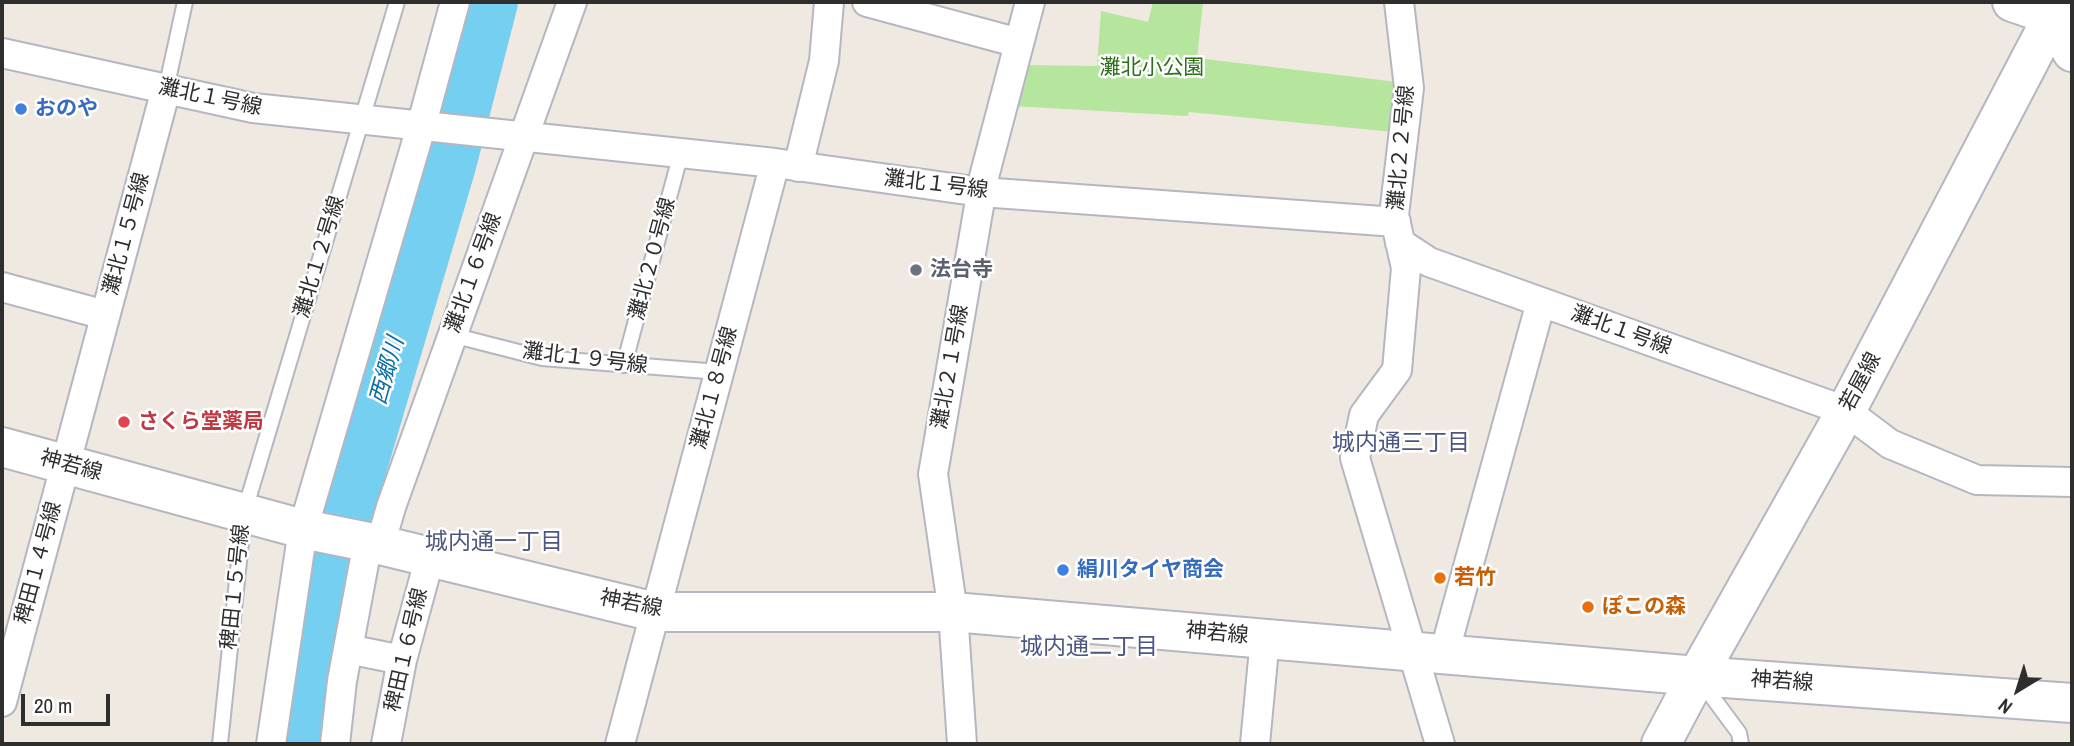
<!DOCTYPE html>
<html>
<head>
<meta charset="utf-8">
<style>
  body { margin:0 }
  #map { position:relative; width:2074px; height:746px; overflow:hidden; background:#efe9e1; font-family:"Archivo Narrow",sans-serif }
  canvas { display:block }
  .frame { position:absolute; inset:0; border:4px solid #2e2e2e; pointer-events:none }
  .north { position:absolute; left:1983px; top:655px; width:70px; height:70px; -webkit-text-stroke:5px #fff; paint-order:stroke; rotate:218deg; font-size:19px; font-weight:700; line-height:28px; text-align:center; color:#2e2e2e }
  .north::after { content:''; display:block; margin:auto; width:24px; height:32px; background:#2e2e2e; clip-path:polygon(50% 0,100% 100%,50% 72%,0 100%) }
  .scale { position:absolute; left:21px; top:694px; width:89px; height:32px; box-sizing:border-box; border:4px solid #2e2e2e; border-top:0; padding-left:9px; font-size:21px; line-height:24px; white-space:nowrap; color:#2e2e2e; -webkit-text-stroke:5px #fff; paint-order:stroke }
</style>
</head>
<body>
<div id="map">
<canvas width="2074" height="746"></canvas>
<div class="frame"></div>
<div class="north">N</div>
<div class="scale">20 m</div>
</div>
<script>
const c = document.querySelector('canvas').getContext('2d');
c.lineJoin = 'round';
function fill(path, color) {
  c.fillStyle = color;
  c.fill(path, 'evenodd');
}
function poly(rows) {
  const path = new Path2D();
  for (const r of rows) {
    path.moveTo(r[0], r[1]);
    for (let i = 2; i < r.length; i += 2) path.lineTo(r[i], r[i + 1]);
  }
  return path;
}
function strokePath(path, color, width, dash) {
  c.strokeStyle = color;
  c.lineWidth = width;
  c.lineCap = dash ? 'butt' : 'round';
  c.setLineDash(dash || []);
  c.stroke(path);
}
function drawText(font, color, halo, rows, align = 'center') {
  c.font = font + ' "Archivo Narrow","Noto Sans JP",sans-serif';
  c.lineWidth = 5;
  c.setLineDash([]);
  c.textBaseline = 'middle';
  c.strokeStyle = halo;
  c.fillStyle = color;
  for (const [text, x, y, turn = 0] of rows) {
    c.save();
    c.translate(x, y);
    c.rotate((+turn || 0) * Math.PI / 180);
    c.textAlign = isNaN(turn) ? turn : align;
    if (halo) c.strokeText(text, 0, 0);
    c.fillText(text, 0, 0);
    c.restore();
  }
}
fill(poly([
  [1153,2,1203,2,1197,58,1397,82,1393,132,1189,112,1188,116,1012,106,1019,65,1097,66,1101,11,1148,22]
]), '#b6e59e');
strokePath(poly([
  [304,744,328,575,449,165,491,2]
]), '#75cff0', 54);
const lane = poly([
  [166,89,185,2],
  [452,335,542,358,719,372],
  [624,365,681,153],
  [1702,683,1739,733,1741,744],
  [220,744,244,513,397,2]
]);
const street = poly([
  [867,2,1019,43],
  [1399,2,1409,88,1394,215,1406,268,1397,370,1364,415,1355,458,1440,744],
  [2,53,253,108,775,163,981,192,1396,222],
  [798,167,824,61,829,2],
  [1400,243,1429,262,1846,411,1890,444,1977,480,2072,482],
  [2,287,105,315],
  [380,545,391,507,572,2],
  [348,649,402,660],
  [1444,654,1541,302],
  [2,702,166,89],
  [271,744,303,529,421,127,455,2],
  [335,744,342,681,368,542],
  [386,744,402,660,430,557],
  [620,744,775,163],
  [962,744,953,612,933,474,984,177,1030,2],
  [1255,744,1265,638]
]);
const secondary = poly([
  [2012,2,2053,16],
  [2053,16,2072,52],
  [2,447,303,529,368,542,655,612,953,612,1697,676,2072,703],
  [1661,744,1697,676,1846,411,2053,16,2058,2]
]);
strokePath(lane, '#b4b7c1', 18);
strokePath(street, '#b4b7c1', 32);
strokePath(secondary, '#b4b7c1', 42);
strokePath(lane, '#fff', 14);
strokePath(street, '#fff', 28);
strokePath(secondary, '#fff', 38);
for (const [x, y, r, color] of [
  [21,109,7,"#3f7fe0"],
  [916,270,7,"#6b7280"],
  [124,422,7,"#e0444e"],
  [1063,570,7,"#3f7fe0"],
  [1440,578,7,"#e8710a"],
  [1588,607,7,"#e8710a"]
]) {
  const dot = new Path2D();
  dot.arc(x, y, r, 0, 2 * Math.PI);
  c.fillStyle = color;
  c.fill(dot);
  strokePath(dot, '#fff', 2.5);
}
drawText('21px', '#2c6e1b', '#fff', [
  ["灘北小公園",1152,68]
]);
drawText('21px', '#2e2e2e', '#fff', [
  ["灘北１号線",210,98,12],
  ["灘北２２号線",1402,148,-85],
  ["灘北１号線",936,185,7],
  ["灘北１５号線",127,234,-75],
  ["灘北１２号線",320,257,-73],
  ["灘北２０号線",653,259,-75],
  ["灘北１６号線",474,273,-70],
  ["灘北１号線",1621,331,20],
  ["灘北１９号線",585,359,7],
  ["灘北２１号線",951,367,-80],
  ["若屋線",1861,382,-62],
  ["灘北１８号線",715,388,-75],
  ["神若線",71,466,15],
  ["稗田１４号線",39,563,-75],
  ["稗田１５号線",236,587,-84],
  ["神若線",631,604,11],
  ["神若線",1217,634,5],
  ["稗田１６号線",407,650,-77],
  ["神若線",1782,682,4]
]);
drawText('bold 21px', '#366cbe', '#fff', [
  ["おのや",35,109],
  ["絹川タイヤ商会",1077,570]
], 'left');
drawText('bold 21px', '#5b616d', '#fff', [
  ["法台寺",930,270]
], 'left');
drawText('bold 21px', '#be3a42', '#fff', [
  ["さくら堂薬局",138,422]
], 'left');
drawText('bold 21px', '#c56008', '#fff', [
  ["若竹",1454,578],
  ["ぽこの森",1602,607]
], 'left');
drawText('italic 23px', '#0d6fa3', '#fff', [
  ["西郷川",388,371,-74]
]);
drawText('23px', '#4d5680', '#fff', [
  ["城内通三丁目",1401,444],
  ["城内通一丁目",494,543],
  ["城内通二丁目",1089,648]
]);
</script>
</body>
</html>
